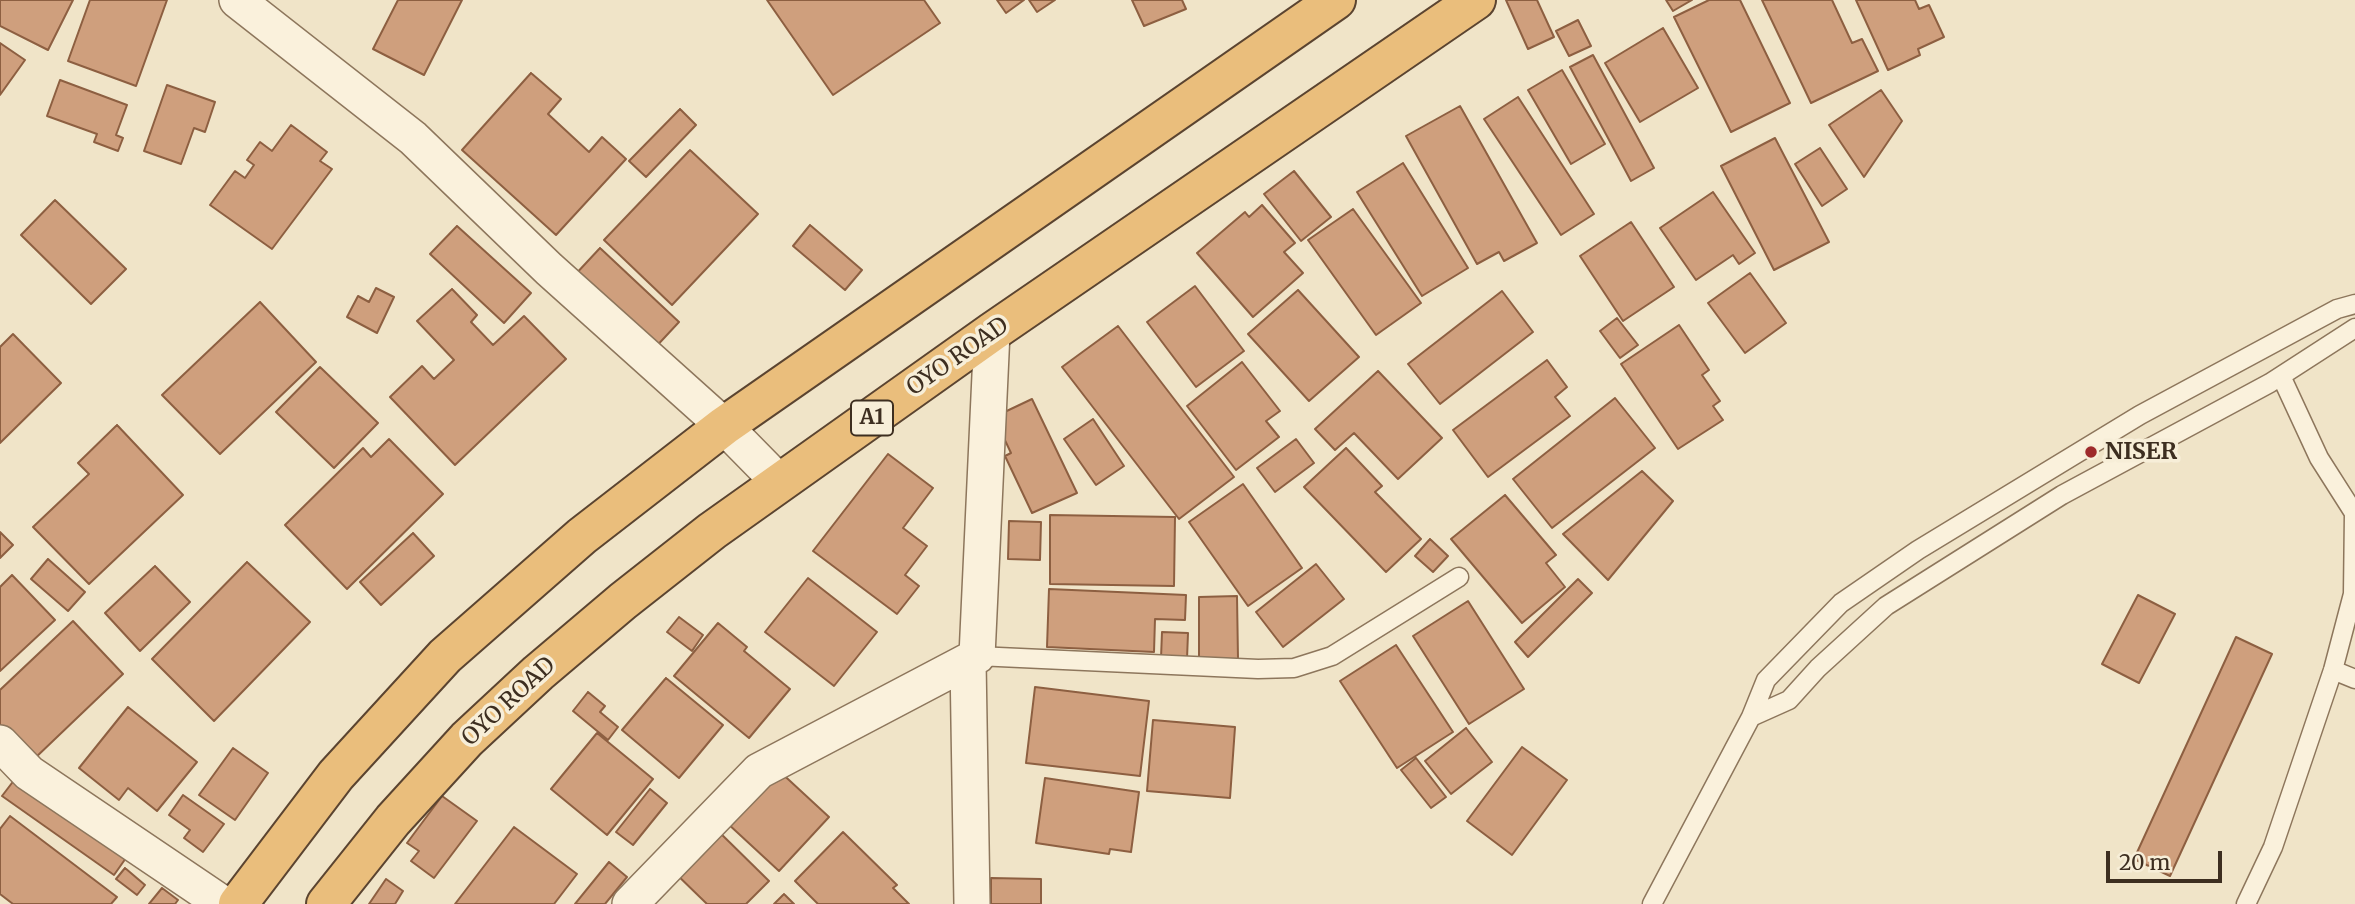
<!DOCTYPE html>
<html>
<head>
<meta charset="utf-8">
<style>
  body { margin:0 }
  #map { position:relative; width:2355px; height:904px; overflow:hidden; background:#f0e4c8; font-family:Merriweather,serif }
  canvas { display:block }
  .scale { position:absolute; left:2106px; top:851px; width:116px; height:32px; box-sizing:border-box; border:4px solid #3d2e20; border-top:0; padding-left:9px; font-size:21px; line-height:24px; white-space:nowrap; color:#3d2e20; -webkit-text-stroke:5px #f7eed8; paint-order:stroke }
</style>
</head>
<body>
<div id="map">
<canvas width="2355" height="904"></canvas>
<div class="scale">20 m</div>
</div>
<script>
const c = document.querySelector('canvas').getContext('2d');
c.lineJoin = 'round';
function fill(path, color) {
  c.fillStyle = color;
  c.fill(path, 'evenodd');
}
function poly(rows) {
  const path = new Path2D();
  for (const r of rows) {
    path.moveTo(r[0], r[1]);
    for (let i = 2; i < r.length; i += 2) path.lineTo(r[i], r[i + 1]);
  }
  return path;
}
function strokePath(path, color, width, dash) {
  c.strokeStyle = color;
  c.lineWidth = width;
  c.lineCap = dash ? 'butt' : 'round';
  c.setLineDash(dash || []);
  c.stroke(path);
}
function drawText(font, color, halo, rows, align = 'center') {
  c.font = font + ' Merriweather,serif';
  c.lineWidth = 7;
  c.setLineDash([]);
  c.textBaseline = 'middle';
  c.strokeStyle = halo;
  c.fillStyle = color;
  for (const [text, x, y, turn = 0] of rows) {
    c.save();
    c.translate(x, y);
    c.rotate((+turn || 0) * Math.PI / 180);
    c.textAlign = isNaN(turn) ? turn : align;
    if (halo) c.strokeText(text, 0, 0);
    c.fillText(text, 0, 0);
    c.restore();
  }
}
const building = poly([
  [0,0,73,0,48,50,0,26,0,0],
  [90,0,167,0,136,86,68,61,90,0],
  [398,0,462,0,424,75,373,49,398,0],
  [767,0,924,0,940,23,833,95,767,0],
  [997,0,1024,0,1006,13,997,0],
  [1029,0,1055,0,1037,12,1029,0],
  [1132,0,1182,0,1186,9,1144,26,1132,0],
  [1506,0,1537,0,1554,37,1528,49,1506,0],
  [1666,0,1692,0,1673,11,1666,0],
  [1709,0,1740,0,1790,103,1731,132,1674,17,1709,0],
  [1762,0,1832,0,1852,43,1862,39,1878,71,1811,103,1762,0],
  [1856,0,1915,0,1919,9,1929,5,1944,37,1918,49,1920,55,1888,70,1856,0],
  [1578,20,1591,46,1569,56,1556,31,1578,20],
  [1663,28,1698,88,1640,122,1605,63,1663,28],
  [0,43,25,60,0,95,0,43],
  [1593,55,1654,168,1631,181,1570,67,1593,55],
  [1562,70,1605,144,1571,164,1528,90,1562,70],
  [531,73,561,99,548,114,589,152,602,137,626,159,556,235,462,150,531,73],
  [60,80,127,105,116,135,123,138,118,151,94,142,97,134,47,116,60,80],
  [167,85,215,102,205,132,194,128,181,164,144,151,167,85],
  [1881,90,1902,121,1864,177,1829,125,1881,90],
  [1518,97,1594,214,1561,235,1484,119,1518,97],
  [1460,106,1537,243,1504,261,1499,252,1477,264,1406,136,1460,106],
  [680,109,696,125,646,177,629,161,680,109],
  [291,125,327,152,320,161,332,169,272,249,210,205,235,171,245,178,254,165,247,160,260,142,272,151,291,125],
  [1775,138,1829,242,1774,270,1721,166,1775,138],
  [1820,148,1847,189,1822,206,1795,164,1820,148],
  [690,150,758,214,672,305,604,240,690,150],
  [1403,163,1468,268,1422,296,1357,192,1403,163],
  [1294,171,1331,217,1301,241,1264,194,1294,171],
  [1713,192,1755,253,1739,264,1733,255,1696,280,1660,228,1713,192],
  [55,200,126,269,91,304,21,235,55,200],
  [1262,205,1295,243,1284,252,1303,273,1253,317,1197,253,1245,212,1249,217,1262,205],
  [1353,209,1421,303,1376,335,1308,240,1353,209],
  [1631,222,1674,287,1623,321,1580,256,1631,222],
  [810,225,862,270,845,290,793,246,810,225],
  [457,226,531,293,504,323,430,254,457,226],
  [600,248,679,322,652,351,573,277,600,248],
  [1750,273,1786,323,1745,353,1708,303,1750,273],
  [1195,286,1244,351,1196,387,1147,322,1195,286],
  [376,288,394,297,377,333,347,317,358,296,369,302,376,288],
  [452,289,477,315,471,322,493,345,524,316,566,359,455,465,390,397,422,366,434,379,454,360,417,321,452,289],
  [1298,290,1359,357,1309,401,1248,334,1298,290],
  [1502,291,1533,332,1440,404,1408,364,1502,291],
  [260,302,316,362,220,454,162,395,260,302],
  [1617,318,1638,345,1620,358,1600,331,1617,318],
  [1679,325,1709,370,1702,375,1720,401,1713,406,1723,420,1678,449,1621,364,1679,325],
  [1118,326,1234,477,1179,519,1062,367,1118,326],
  [13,334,61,383,0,443,0,347,13,334],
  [1547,360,1567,387,1555,397,1570,416,1488,477,1453,430,1547,360],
  [1242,362,1280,411,1266,421,1279,437,1236,470,1187,406,1242,362],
  [320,367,378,423,334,468,276,412,320,367],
  [1378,371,1442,438,1398,479,1354,433,1335,450,1315,429,1378,371],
  [1615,398,1655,448,1552,528,1513,479,1615,398],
  [1032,399,1077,493,1032,513,1005,456,1011,453,994,417,1032,399],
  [1093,419,1124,466,1096,485,1064,439,1093,419],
  [117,425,183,495,89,584,33,527,89,474,78,463,117,425],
  [389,439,443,494,347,589,285,525,363,448,371,457,389,439],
  [1296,439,1314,463,1275,492,1257,468,1296,439],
  [1346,448,1382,486,1375,492,1421,539,1386,572,1304,487,1346,448],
  [888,454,933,488,903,528,927,546,905,575,919,586,897,614,813,551,888,454],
  [1642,471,1673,501,1608,580,1563,534,1642,471],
  [1243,484,1302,568,1248,606,1189,522,1243,484],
  [1505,495,1556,555,1546,563,1565,587,1522,623,1451,539,1505,495],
  [1050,515,1175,517,1174,586,1050,584,1050,515],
  [1009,521,1041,522,1040,560,1008,559,1009,521],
  [0,532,13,545,0,558,0,532],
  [413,533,434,556,381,605,360,582,413,533],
  [1430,539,1448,556,1433,572,1415,556,1430,539],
  [48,559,85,592,68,611,31,579,48,559],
  [247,562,310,622,214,721,152,659,247,562],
  [1316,564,1344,599,1283,647,1256,612,1316,564],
  [155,566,190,602,140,651,105,613,155,566],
  [12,575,55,620,0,671,0,587,12,575],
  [808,578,877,632,834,686,765,632,808,578],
  [1578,579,1592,593,1528,657,1515,642,1578,579],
  [1049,589,1186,595,1185,620,1155,619,1154,652,1047,647,1049,589],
  [2138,595,2175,614,2139,683,2102,664,2138,595],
  [1237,596,1238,659,1199,659,1199,597,1237,596],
  [1468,601,1524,689,1469,724,1413,636,1468,601],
  [679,617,703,635,692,651,667,632,679,617],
  [73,621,123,674,33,760,0,725,0,690,73,621],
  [718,623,747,647,744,651,790,689,749,738,674,676,718,623],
  [1162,632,1188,633,1187,659,1161,658,1162,632],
  [2236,637,2272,654,2170,876,2134,859,2236,637],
  [1396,645,1453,732,1397,768,1340,681,1396,645],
  [666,678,723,725,679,778,622,730,666,678],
  [1035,687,1149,701,1140,776,1026,763,1035,687],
  [588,692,605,706,600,712,618,727,608,740,573,711,588,692],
  [128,707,197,762,157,811,128,788,119,800,79,768,128,707],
  [1153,720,1235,727,1230,798,1147,791,1153,720],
  [1466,728,1492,762,1451,794,1425,761,1466,728],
  [597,733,653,779,607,835,551,789,597,733],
  [1522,747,1567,780,1512,855,1467,821,1522,747],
  [233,748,268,773,235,820,199,795,233,748],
  [1416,758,1446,797,1431,808,1401,770,1416,758],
  [776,768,829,817,779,871,726,822,776,768],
  [1045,778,1139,792,1131,852,1110,849,1109,854,1036,843,1045,778],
  [15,779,126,858,114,875,2,796,15,779],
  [650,789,667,803,633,845,616,832,650,789],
  [183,795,224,824,203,852,184,838,190,830,169,815,183,795],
  [442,796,477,821,434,878,411,861,419,851,407,843,442,796],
  [10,816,117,897,111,904,13,904,0,894,0,829,10,816],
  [712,825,769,881,746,904,707,904,670,868,712,825],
  [514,827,577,874,554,904,455,904,514,827],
  [843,832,897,885,893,888,909,904,818,904,795,881,843,832],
  [609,862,627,877,605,904,575,904,609,862],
  [125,868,145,885,137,895,116,879,125,868],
  [991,878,1041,879,1041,904,991,904,991,878],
  [386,879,403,891,395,904,369,904,386,879],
  [162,888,178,900,175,904,149,904,162,888],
  [784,894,794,904,774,904,784,894]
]);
fill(building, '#cf9f7d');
strokePath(building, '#8d5f41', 2);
const service = poly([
  [977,656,1258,669,1294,668,1332,656,1459,577],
  [2333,670,2355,679],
  [1751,717,1789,700,1818,668,1886,606,2062,495,2270,383,2355,328],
  [1652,904,1751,717,1766,680,1841,603,1918,550,2140,415,2337,309,2355,304],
  [2246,904,2273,847,2333,670,2353,594,2354,513,2319,458,2281,376]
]);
const minor = poly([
  [237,0,413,138,549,269,724,426,780,483],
  [0,743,29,773,223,904],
  [630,904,759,771,968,661],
  [972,904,968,661,977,656,992,332]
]);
const trunk = poly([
  [238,904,336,775,445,656,582,536,724,426,1336,0],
  [326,904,393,820,467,739,538,673,623,601,712,531,992,332,1476,0]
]);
strokePath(service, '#8d765c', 21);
strokePath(minor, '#8d765c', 38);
strokePath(trunk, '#5b4430', 42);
strokePath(service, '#faf1dc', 18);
strokePath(minor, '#faf1dc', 35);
strokePath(trunk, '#eabe7c', 38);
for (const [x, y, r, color] of [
  [2091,452,7,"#9e2a2b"]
]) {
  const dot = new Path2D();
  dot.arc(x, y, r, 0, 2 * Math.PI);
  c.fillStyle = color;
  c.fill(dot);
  strokePath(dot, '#f7eed8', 2.5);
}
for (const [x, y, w] of [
  [872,418,42]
]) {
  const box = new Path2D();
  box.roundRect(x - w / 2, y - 17.5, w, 35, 5);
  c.fillStyle = '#f7eed8';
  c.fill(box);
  strokePath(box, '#3d2e20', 2);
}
drawText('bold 21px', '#3d2e20', null, [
  ["A1",872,418]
]);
drawText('23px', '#3d2e20', '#f7eed8', [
  ["OYO ROAD",958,357,-35],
  ["OYO ROAD",509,702,-43]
]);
drawText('bold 23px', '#3d2e20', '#f7eed8', [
  ["NISER",2105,452]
], 'left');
</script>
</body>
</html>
